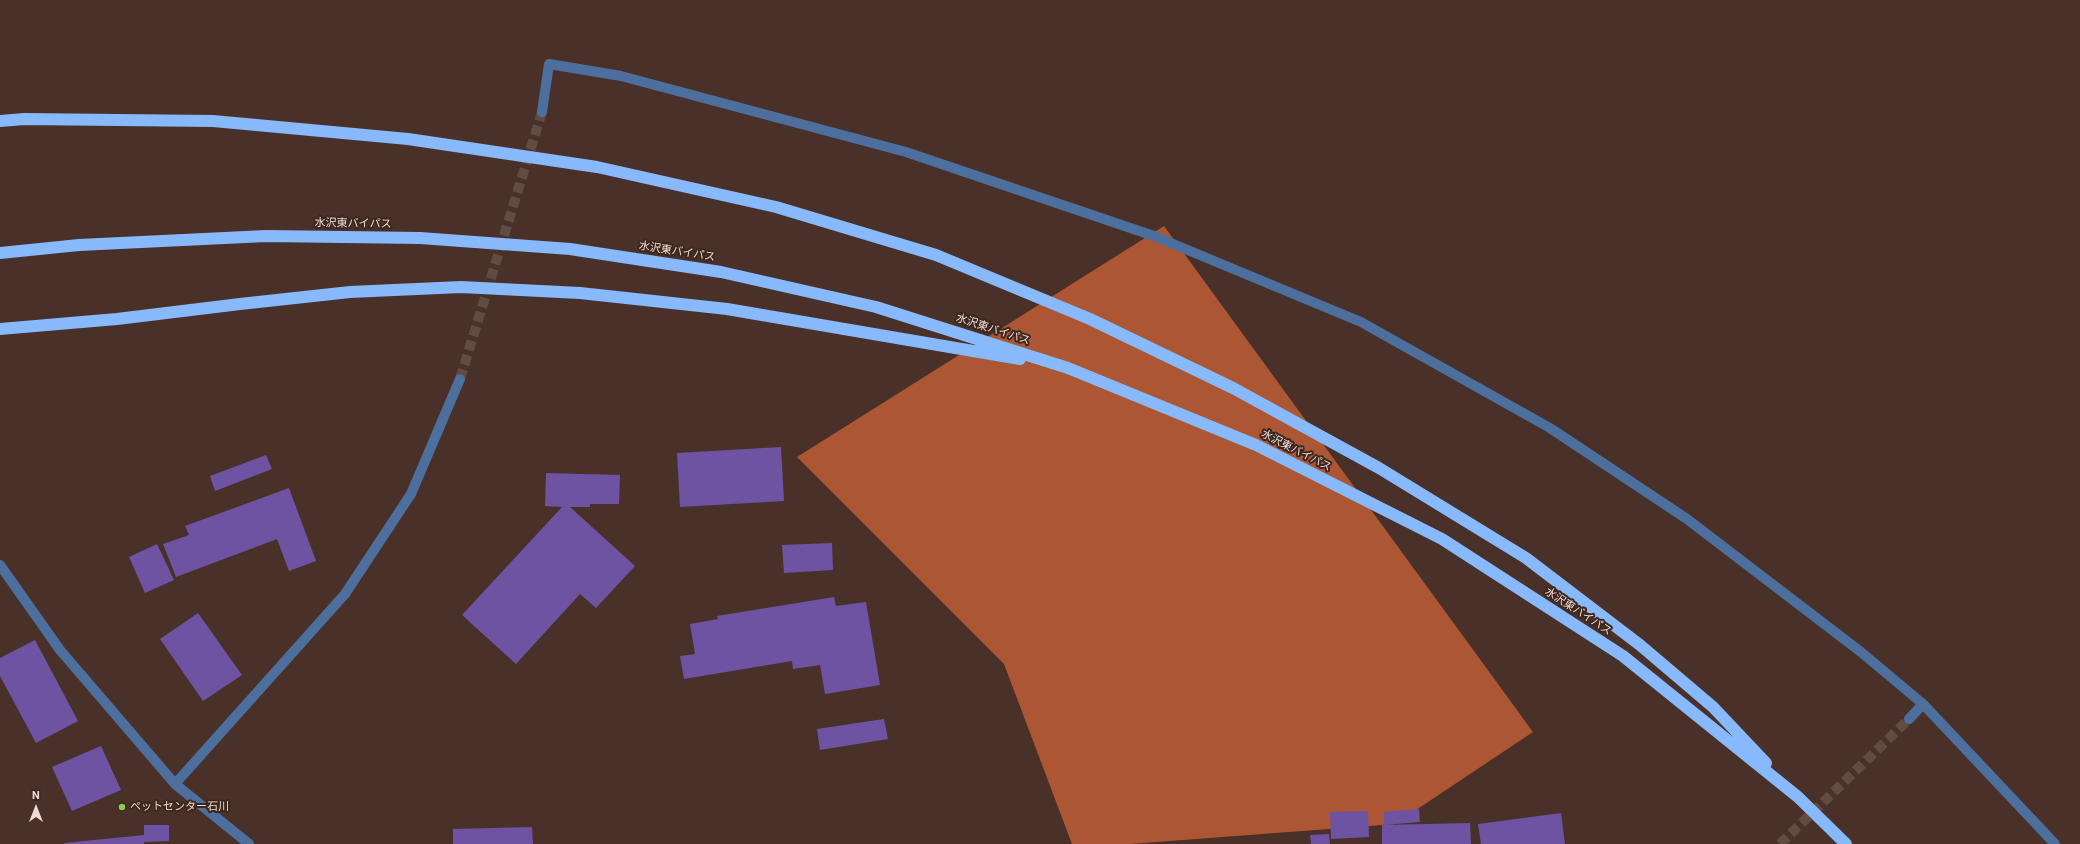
<!DOCTYPE html>
<html>
<head>
<meta charset="utf-8">
<style>
  body { margin:0 }
  #map { position:relative; width:2080px; height:844px; overflow:hidden; background:#493129; font-family:Roboto,sans-serif }
  canvas { display:block }
  .north { position:absolute; left:16px; top:788px; width:40px; height:40px; -webkit-text-stroke:3px #3e271f; paint-order:stroke; rotate:0deg; font-size:11px; font-weight:700; line-height:16px; text-align:center; color:#ecdcd7 }
  .north::after { content:''; display:block; margin:auto; width:14px; height:18px; background:#ecdcd7; clip-path:polygon(50% 0,100% 100%,50% 72%,0 100%) }
</style>
</head>
<body>
<div id="map">
<canvas width="2080" height="844"></canvas>
<div class="north">N</div>
</div>
<script>
const c = document.querySelector('canvas').getContext('2d');
c.lineJoin = 'round';
function fill(path, color) {
  c.fillStyle = color;
  c.fill(path, 'evenodd');
}
function poly(rows) {
  const path = new Path2D();
  for (const r of rows) {
    path.moveTo(r[0], r[1]);
    for (let i = 2; i < r.length; i += 2) path.lineTo(r[i], r[i + 1]);
  }
  return path;
}
function strokePath(path, color, width, dash) {
  c.strokeStyle = color;
  c.lineWidth = width;
  c.lineCap = dash ? 'butt' : 'round';
  c.setLineDash(dash || []);
  c.stroke(path);
}
function drawText(font, color, halo, rows, align = 'center') {
  c.font = font + ' Roboto,"Noto Sans JP",sans-serif';
  c.lineWidth = 4;
  c.setLineDash([]);
  c.textBaseline = 'middle';
  c.strokeStyle = halo;
  c.fillStyle = color;
  for (const [text, x, y, turn = 0] of rows) {
    c.save();
    c.translate(x, y);
    c.rotate((+turn || 0) * Math.PI / 180);
    c.textAlign = isNaN(turn) ? turn : align;
    if (halo) c.strokeText(text, 0, 0);
    c.fillText(text, 0, 0);
    c.restore();
  }
}
fill(poly([
  [1164,226,1533,732,1395,824,1130,844,1072,844,1004,664,797,457]
]), '#ac5633');
fill(poly([
  [781,447,784,501,680,507,677,453],
  [266,455,272,469,215,491,210,476],
  [546,473,620,475,619,504,590,504,590,507,570,507,635,566,596,608,580,594,516,664,462,615,562,507,545,506],
  [289,488,316,561,289,571,277,539,176,577,163,544,189,535,185,526],
  [832,543,833,570,784,573,782,545],
  [157,544,174,580,145,593,129,557],
  [834,597,836,606,866,602,880,685,825,694,820,665,793,669,792,661,684,679,680,656,695,654,690,624,718,619,717,616],
  [198,613,242,675,203,701,160,639],
  [35,640,78,721,36,743,0,676,0,658],
  [884,719,888,739,820,750,817,729],
  [101,746,121,790,72,811,52,767],
  [1419,809,1420,822,1384,825,1384,812],
  [1368,811,1369,837,1331,839,1330,812],
  [1561,813,1565,844,1481,844,1478,824],
  [1470,823,1471,844,1382,844,1382,825],
  [144,825,169,825,169,841,144,842],
  [532,827,533,844,453,844,453,829],
  [1329,834,1330,844,1311,844,1310,835],
  [144,835,144,844,64,844,64,843]
]), '#6e53a2');
strokePath(poly([
  [460,379,542,112],
  [1780,844,1909,719]
]), '#614b43', 10, [10, 5]);
strokePath(poly([
  [542,112,549,64,621,76,906,152,1154,236,1361,322,1550,428,1687,519,1861,652,1923,704,2055,844],
  [0,565,60,650,175,784,249,844],
  [1909,719,1923,704],
  [175,784,345,594,411,494,460,379]
]), '#4d6f9d', 10);
strokePath(poly([
  [0,121,24,119,213,121,408,139,597,167,776,207,936,255,1090,319,1233,388,1379,468,1526,558,1640,645,1713,707,1766,763],
  [0,253,79,245,266,236,420,238,570,249,721,272,876,307,1068,368,1256,445,1442,539,1623,656,1798,797,1846,844],
  [0,329,117,319,240,304,350,292,461,287,580,293,727,309,1020,359]
]), '#87b9fc', 12);
for (const [x, y, r, color] of [
  [122,807,4,"#88cf49"]
]) {
  const dot = new Path2D();
  dot.arc(x, y, r, 0, 2 * Math.PI);
  c.fillStyle = color;
  c.fill(dot);
  strokePath(dot, '#3e271f', 1.5);
}
drawText('11px', '#ecdcd7', '#3e271f', [
  ["水沢東バイパス",353,224,1],
  ["水沢東バイパス",677,252,9],
  ["水沢東バイパス",993,330,18],
  ["水沢東バイパス",1296,451,27],
  ["水沢東バイパス",1578,612,33]
]);
drawText('11px', '#ecdcd7', '#3e271f', [
  ["ペットセンター石川",130,807]
], 'left');
</script>
</body>
</html>
